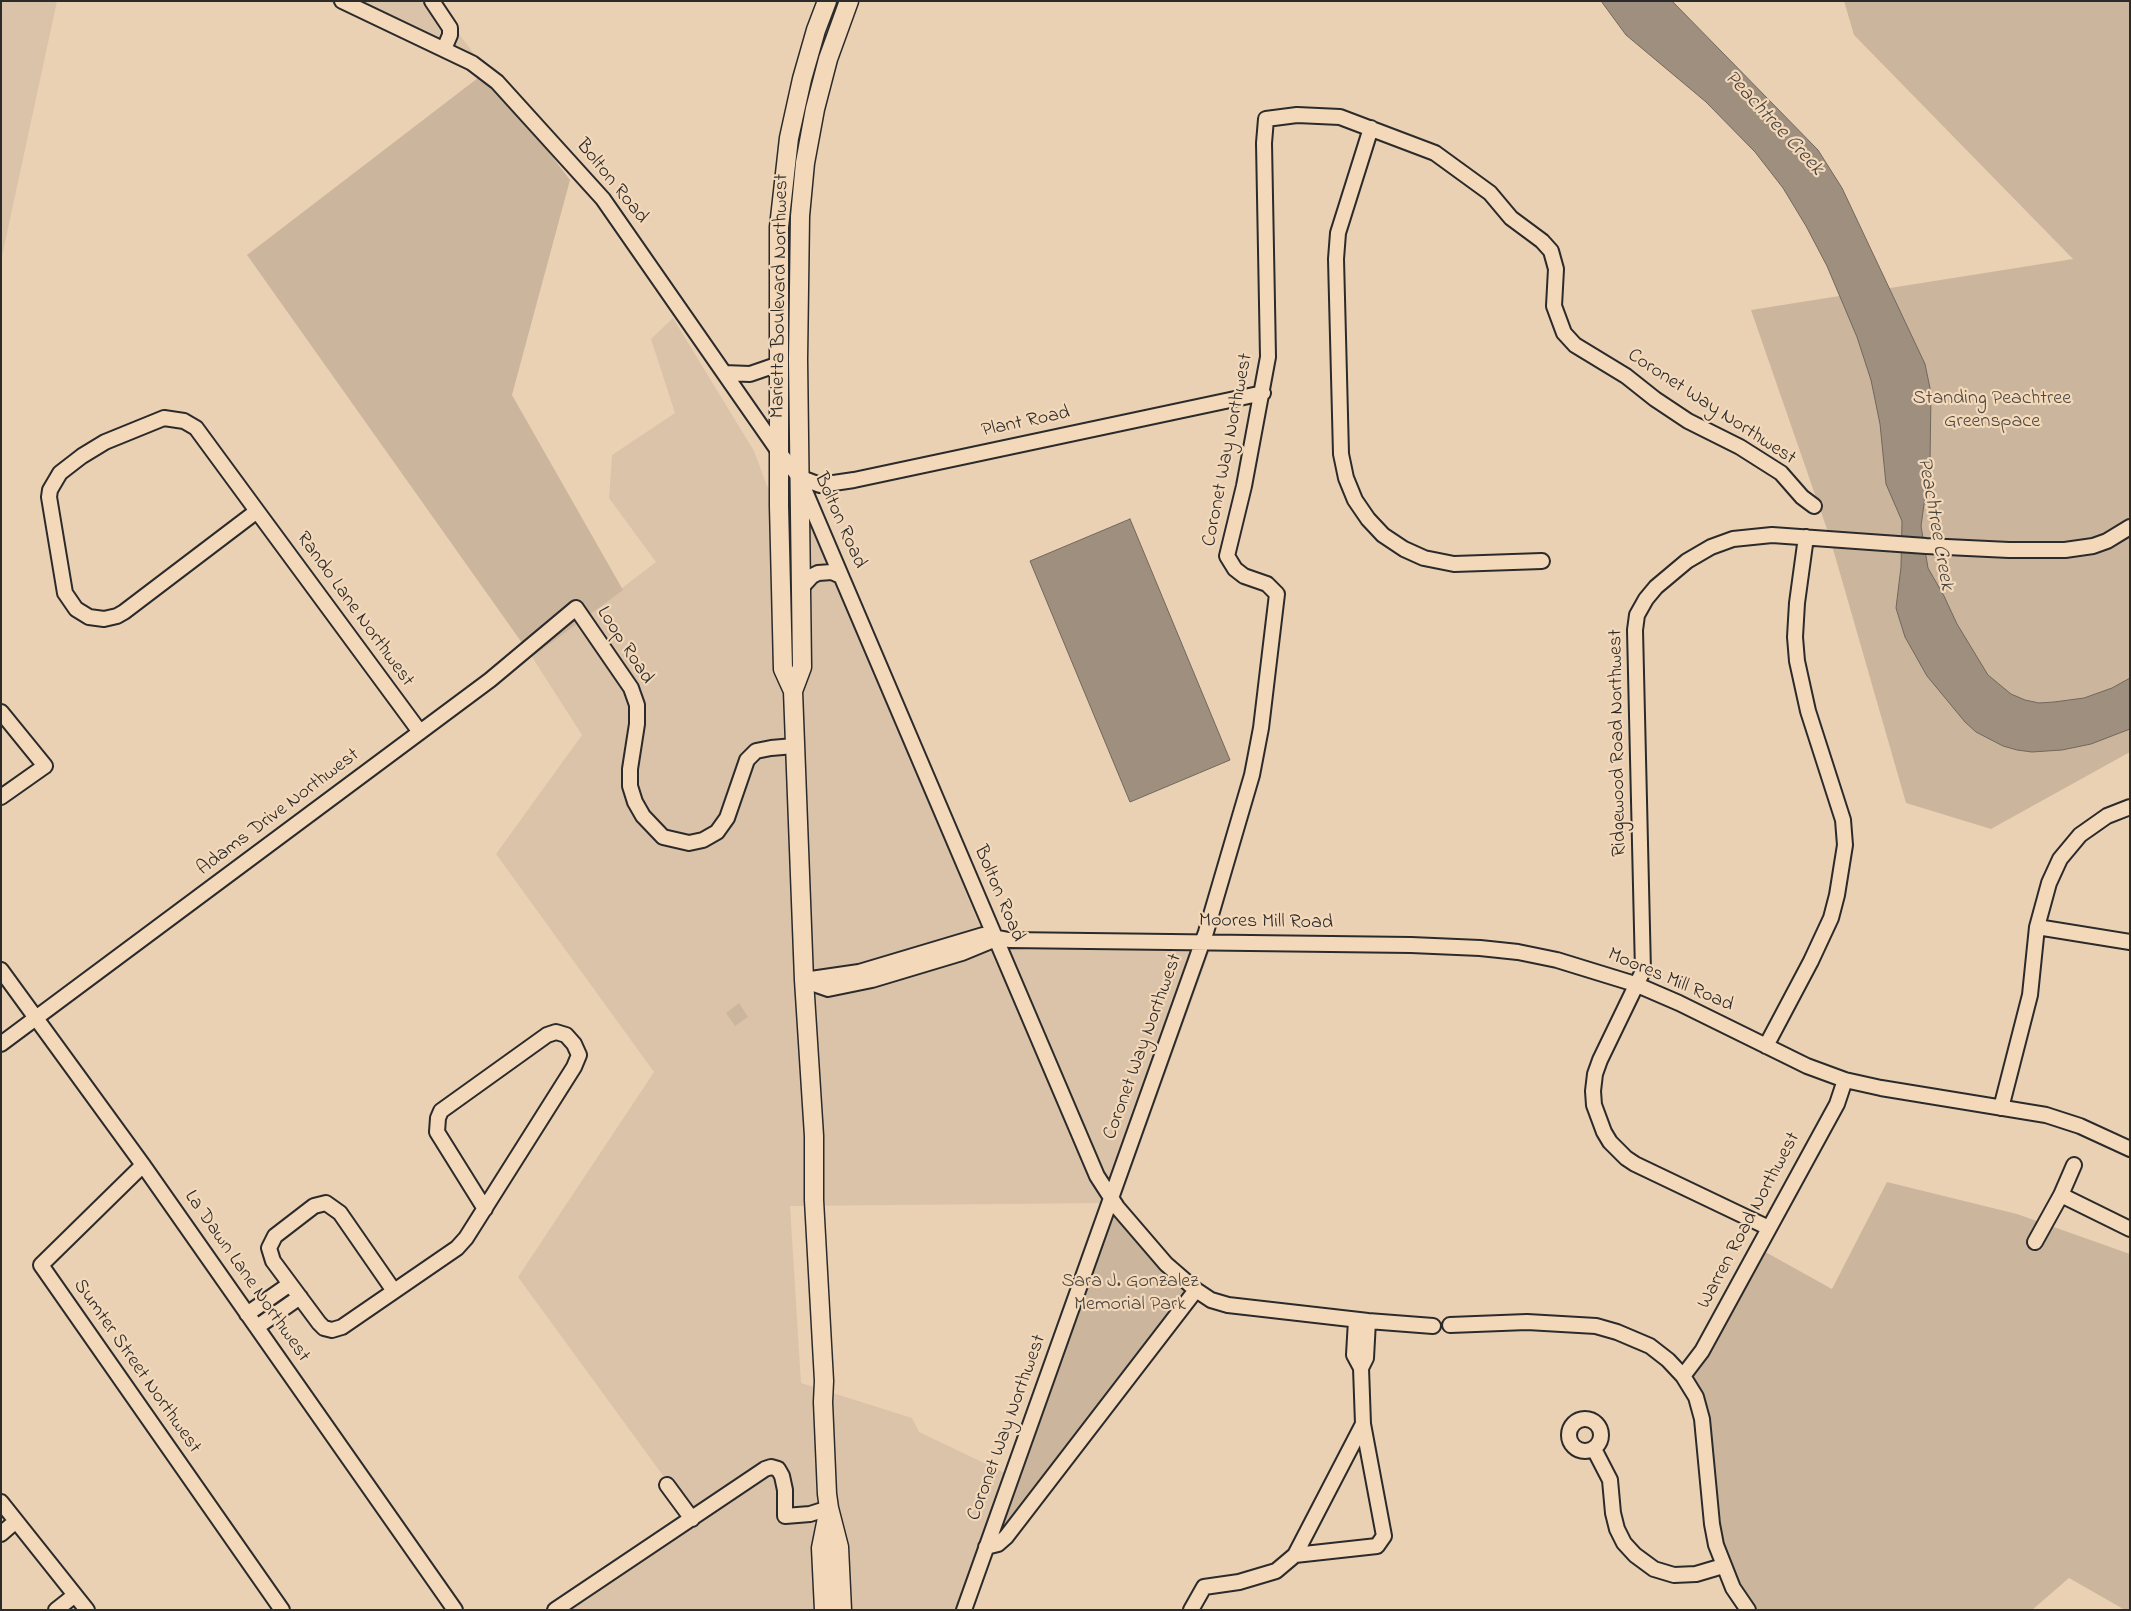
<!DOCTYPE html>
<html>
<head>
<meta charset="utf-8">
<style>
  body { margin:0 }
  #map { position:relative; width:2131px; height:1611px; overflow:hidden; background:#ebd1b4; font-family:"Indie Flower",sans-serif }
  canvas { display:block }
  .frame { position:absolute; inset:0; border:2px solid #2b2b2b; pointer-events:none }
</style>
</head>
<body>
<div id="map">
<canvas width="2131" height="1611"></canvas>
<div class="frame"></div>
</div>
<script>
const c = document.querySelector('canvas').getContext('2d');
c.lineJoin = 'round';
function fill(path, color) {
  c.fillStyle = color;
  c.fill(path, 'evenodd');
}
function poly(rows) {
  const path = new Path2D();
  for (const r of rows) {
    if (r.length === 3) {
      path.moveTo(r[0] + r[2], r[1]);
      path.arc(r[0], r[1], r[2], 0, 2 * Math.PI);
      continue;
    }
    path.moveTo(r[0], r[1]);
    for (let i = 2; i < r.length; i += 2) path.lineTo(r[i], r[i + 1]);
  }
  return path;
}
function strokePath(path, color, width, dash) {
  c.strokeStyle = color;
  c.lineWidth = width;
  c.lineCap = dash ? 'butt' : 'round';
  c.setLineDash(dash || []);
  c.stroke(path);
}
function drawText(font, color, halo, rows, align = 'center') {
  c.font = font + ' "Indie Flower",sans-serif';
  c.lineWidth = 4.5;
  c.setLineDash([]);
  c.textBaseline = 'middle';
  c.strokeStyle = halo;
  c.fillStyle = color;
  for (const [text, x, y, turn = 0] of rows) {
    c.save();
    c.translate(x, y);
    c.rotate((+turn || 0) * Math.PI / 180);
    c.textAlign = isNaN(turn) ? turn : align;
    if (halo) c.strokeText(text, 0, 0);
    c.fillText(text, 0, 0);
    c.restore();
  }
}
fill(poly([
  [1,1,57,1,1,261],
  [327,1,434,1,487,71,356,14],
  [673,318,754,451,767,486,808,515,989,948,1210,950,1121,1198,1106,1203,790,1206,801,1383,912,1418,919,1432,1005,1473,962,1610,549,1610,691,1514,518,1277,654,1072,496,854,582,735,532,657,656,562,609,498,612,455,675,413,651,339]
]), '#dbc3a9');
fill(poly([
  [1844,1,2130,1,2130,752,1991,829,1906,803,1829,535,1751,310,2073,259,1854,35],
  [487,71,570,180,512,395,623,590,532,657,247,255],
  [739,1003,748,1017,735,1026,726,1013],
  [1887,1182,2017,1214,2130,1254,2130,1610,2125,1610,2069,1578,2032,1610,1747,1610,1717,1571,1698,1469,1697,1427,1692,1397,1678,1377,1760,1249,1832,1289],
  [1111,1200,1196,1290,993,1546]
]), '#cbb69d');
const water = poly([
  [1601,1,1672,1,1818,150,1842,188,1925,364,1931,393,1930,462,1921,526,1928,568,1944,596,1957,624,1988,675,2011,694,2025,700,2039,703,2054,702,2084,698,2112,688,2130,678,2130,729,2091,744,2062,750,2032,752,2017,750,2003,746,1976,732,1965,722,1927,676,1905,637,1896,608,1901,567,1902,521,1886,484,1880,424,1871,380,1857,337,1827,266,1806,226,1783,188,1755,152,1706,102,1626,35,1601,1],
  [1130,519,1230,760,1130,802,1030,561,1130,519]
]);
fill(water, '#9f8f7e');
strokePath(water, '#71675d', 1);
const minor = poly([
  [342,1,472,63,497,82,603,199,779,452,799,477,1097,1176,1117,1207,1166,1264,1196,1290,1211,1300,1228,1305,1368,1321,1433,1326],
  [432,1,450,28,450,35,444,49],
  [1371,128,1338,233,1336,259,1341,454,1346,478,1355,500,1368,519,1383,535,1404,549,1424,558,1454,564,1542,561],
  [724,373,750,374,779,364],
  [164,418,184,421,196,428,257,511,124,612,117,616,104,619,89,617,76,609,65,593,49,497,50,490,60,473,82,456,105,442,164,418],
  [799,477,820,485,854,480,1263,393],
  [257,511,420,732],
  [801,588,812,576,818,573,832,572,841,576],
  [1,712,45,766,1,797],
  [2037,927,2130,942],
  [1,970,143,1165,455,1610],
  [804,980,859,972,983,935,1009,940,1411,945,1480,948,1518,952,1557,960,1635,984,1679,1003,1807,1066,1845,1080,1881,1088,2046,1115,2080,1126,2130,1149],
  [808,982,828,989,872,980,962,953,996,939],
  [1,1044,490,680,576,608,631,688,637,705,637,724,630,769,630,786,635,802,643,816,663,837,689,843,703,840,717,832,727,818,747,760,756,751,771,748,794,746],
  [1766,1046,1811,961,1831,918,1837,895,1845,845,1843,820,1808,711,1797,661,1795,637,1797,603,1806,537],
  [2001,1108,2030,995,2037,927,2049,883,2060,859,2080,835,2107,816,2130,807],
  [143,1165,41,1265,282,1610],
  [2061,1195,2130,1229],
  [1769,1228,1635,1164,1626,1158,1610,1142,1604,1132,1594,1105,1593,1091,1595,1074,1600,1060,1643,971,1635,630,1637,615,1646,599,1656,587,1687,561,1711,547,1733,539,1772,535,1926,546,2009,550,2065,550,2093,546,2107,541,2130,527],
  [2035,1242,2061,1195,2074,1165],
  [394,1291,340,1213,326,1203,314,1206,275,1236,269,1248,273,1261,319,1323,324,1328,332,1330,342,1327,457,1248,466,1238,574,1067,579,1055,574,1044,566,1035,556,1032,547,1035,441,1111,438,1118,437,1132,485,1209],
  [247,1314,290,1284],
  [1450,1325,1527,1322,1596,1326,1617,1332,1650,1346,1668,1360,1683,1376,1696,1397,1702,1419,1712,1524,1716,1545,1733,1588,1748,1610],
  [257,1327,300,1297],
  [1361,1368,1366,1358,1368,1321],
  [1683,1376,1702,1351,1837,1104,1845,1080],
  [1585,1435,16],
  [1594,1449,1610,1480,1613,1513,1617,1529,1624,1543,1635,1555,1654,1569,1674,1575,1696,1574,1723,1566],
  [667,1485,692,1519],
  [1,1502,87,1610],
  [1,1534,16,1521],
  [986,1547,998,1544,1006,1537,1196,1290],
  [1295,1555,1377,1546,1384,1536,1363,1424],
  [56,1610,75,1595],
  [555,1610,765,1469,771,1467,778,1469,782,1476,785,1490,785,1516,810,1514,829,1508],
  [964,1610,1206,932,1252,775,1261,728,1277,594,1267,584,1244,576,1235,569,1227,556,1244,486,1268,357,1264,143,1266,119,1297,115,1340,117,1435,153,1490,193,1511,218,1542,241,1551,251,1556,269,1554,306,1564,333,1575,345,1626,376,1655,399,1688,421,1740,447,1781,473,1802,497,1814,506],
  [1191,1610,1204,1587,1239,1582,1276,1571,1295,1555,1363,1424,1361,1368,1354,1355,1356,1320]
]);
const major = poly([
  [793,691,783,669,779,506,779,227,789,138,802,79,816,30,827,1],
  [824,1610,821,1548,828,1513],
  [842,1610,839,1547,829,1508,827,1494,823,1402,824,1381,814,1200,814,1136,804,980,793,691,802,667,798,359,800,216,805,163,815,109,828,59,849,1]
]);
strokePath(minor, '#2b2b2b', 18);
strokePath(major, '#2b2b2b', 21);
strokePath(minor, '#f3d8ba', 14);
strokePath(major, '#f3d8ba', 18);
drawText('20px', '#2b2b2b', '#f3d8ba', [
  ["Bolton Road",611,182,51],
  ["Marietta Boulevard Northwest",781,296,-89],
  ["Coronet Way Northwest",1711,408,33],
  ["Plant Road",1026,423,-12],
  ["Coronet Way Northwest",1229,450,-79],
  ["Bolton Road",839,521,66],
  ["Rando Lane Northwest",354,610,54],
  ["Loop Road",624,646,57],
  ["Ridgewood Road Northwest",1619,743,-91],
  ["Adams Drive Northwest",279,813,-37],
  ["Bolton Road",998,894,67],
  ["Moores Mill Road",1266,923,1],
  ["Moores Mill Road",1670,981,23],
  ["Coronet Way Northwest",1144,1047,-70],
  ["Warren Road Northwest",1750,1221,-62],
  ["La Dawn Lane Northwest",246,1277,55],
  ["Sumter Street Northwest",136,1367,55],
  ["Coronet Way Northwest",1008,1428,-70]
]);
drawText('20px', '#4b4742', '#f3d8ba', [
  ["Standing Peachtree",1992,400],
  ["Greenspace",1992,423],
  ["Sara J. Gonzalez",1130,1283],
  ["Memorial Park",1130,1306]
]);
drawText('italic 21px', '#484440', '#f3d8ba', [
  ["Peachtree Creek",1773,124,47],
  ["Peachtree Creek",1934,524,80]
]);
</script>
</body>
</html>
